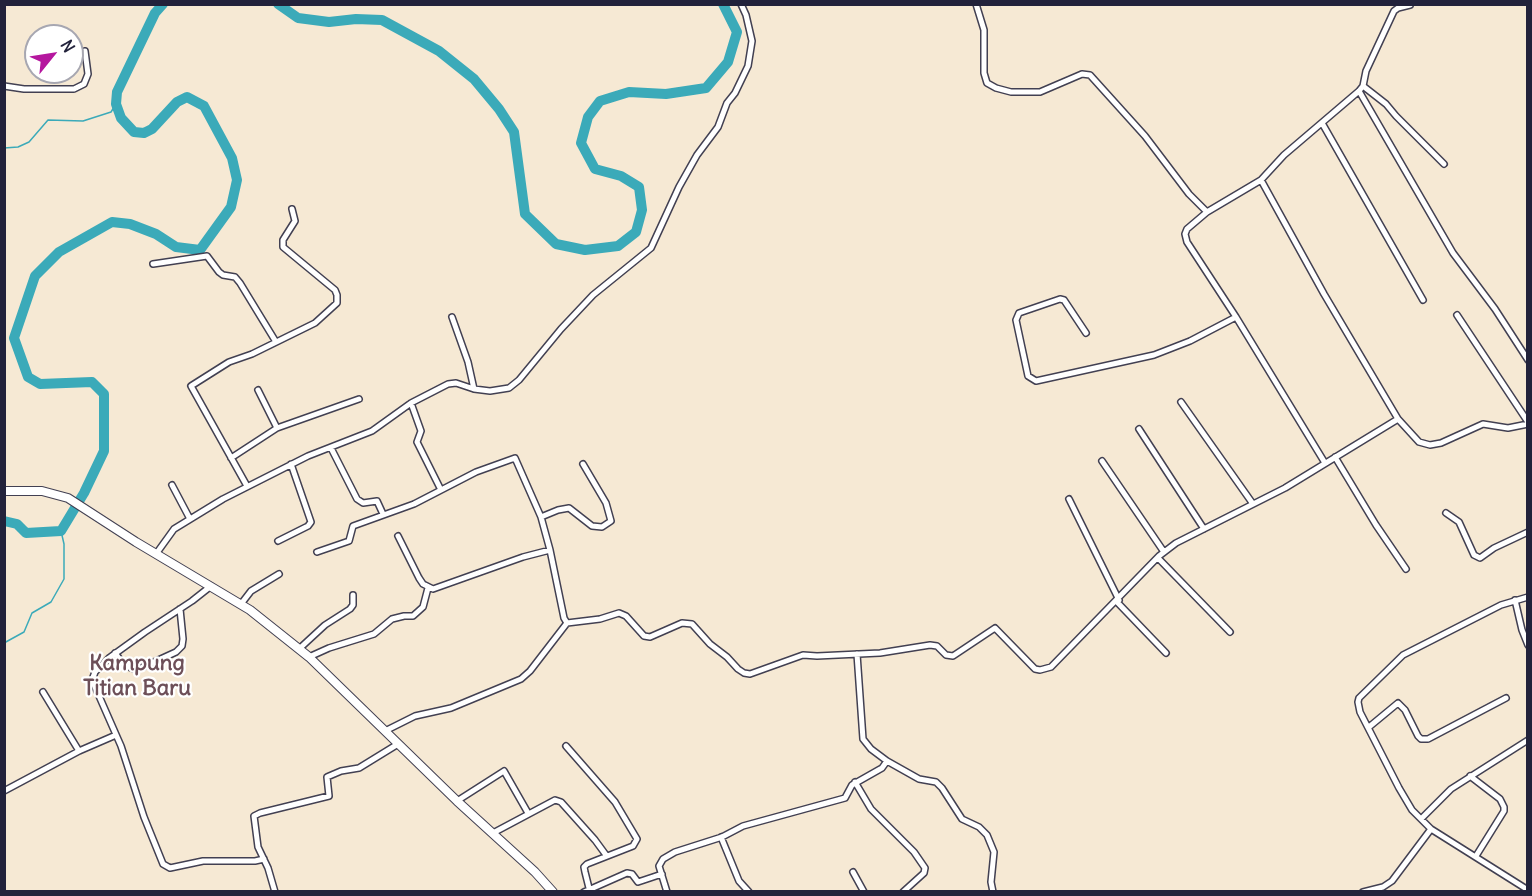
<!DOCTYPE html>
<html>
<head>
<meta charset="utf-8">
<style>
  body { margin:0 }
  #map { position:relative; width:1532px; height:896px; overflow:hidden; background:#f6e9d4; font-family:Delius,sans-serif }
  canvas { display:block }
  .frame { position:absolute; inset:0; border:6px solid #22223b; pointer-events:none }
  .north { position:absolute; left:24px; top:24px; width:60px; height:60px; box-sizing:border-box; background:#fff; border:2px solid #a7a7b1; border-radius:50%; rotate:60deg; font-size:16px; font-weight:700; line-height:24px; text-align:center; color:#22223b }
  .north::after { content:''; display:block; margin:auto; width:21px; height:27px; background:#b5179e; clip-path:polygon(50% 0,100% 100%,50% 72%,0 100%) }
</style>
</head>
<body>
<div id="map">
<canvas width="1532" height="896"></canvas>
<div class="frame"></div>
<div class="north">N</div>
</div>
<script>
const c = document.querySelector('canvas').getContext('2d');
c.lineJoin = 'round';
function poly(rows) {
  const path = new Path2D();
  for (const r of rows) {
    path.moveTo(r[0], r[1]);
    for (let i = 2; i < r.length; i += 2) path.lineTo(r[i], r[i + 1]);
  }
  return path;
}
function strokePath(path, color, width, dash) {
  c.strokeStyle = color;
  c.lineWidth = width;
  c.lineCap = dash ? 'butt' : 'round';
  c.setLineDash(dash || []);
  c.stroke(path);
}
function drawText(font, color, halo, rows, align = 'center') {
  c.font = font + ' Delius,sans-serif';
  c.lineWidth = 4.5;
  c.setLineDash([]);
  c.textBaseline = 'middle';
  c.strokeStyle = halo;
  c.fillStyle = color;
  for (const [text, x, y, turn = 0] of rows) {
    c.save();
    c.translate(x, y);
    c.rotate((+turn || 0) * Math.PI / 180);
    c.textAlign = isNaN(turn) ? turn : align;
    if (halo) c.strokeText(text, 0, 0);
    c.fillText(text, 0, 0);
    c.restore();
  }
}
strokePath(poly([
  [4,148,18,147,29,142,48,120,83,121,111,112,116,104],
  [4,643,24,632,32,613,51,602,64,579,64,544,61,531]
]), '#3baab9', 1.5);
strokePath(poly([
  [278,4,298,18,329,22,356,19,382,20,439,51,474,79,499,109,514,132,525,214,556,244,585,250,618,246,636,232,642,210,639,187,621,176,595,169,581,143,588,117,600,101,629,92,666,94,706,88,728,62,737,32,723,4],
  [4,521,17,524,26,533,61,531,84,493,104,451,104,394,92,382,40,384,28,377,14,338,35,276,59,252,112,222,130,224,156,234,176,247,200,250,231,207,237,180,232,158,204,106,187,97,177,102,152,129,144,133,134,132,121,118,116,104,117,92,155,13,163,4]
]), '#3baab9', 10);
const street = poly([
  [976,4,984,30,984,73,987,83,996,88,1011,92,1040,92,1082,74,1090,75,1145,136,1189,194,1207,212,1261,180,1324,294,1398,419],
  [4,86,24,89,74,89,84,84,88,74,85,51],
  [1363,86,1386,104,1396,116,1444,164],
  [1359,91,1453,253,1495,309,1528,360],
  [1322,123,1423,300],
  [1261,180,1284,155,1359,91,1363,86,1366,71,1394,11,1398,8,1410,5],
  [1207,212,1187,229,1185,234,1187,242,1236,317,1325,463],
  [153,264,207,256,219,272,223,275,235,277,240,283,276,342],
  [1457,315,1528,422],
  [452,317,468,362,474,389],
  [1086,333,1064,300,1060,299,1019,313,1016,320,1028,376,1036,381,1154,355,1190,341,1236,317],
  [258,390,277,428],
  [1181,402,1253,504],
  [411,403,421,431,417,442,441,490],
  [1139,429,1204,529],
  [331,448,357,499,363,503,377,501,383,514],
  [1335,457,1376,525,1406,569],
  [231,458,277,428,359,399],
  [1102,461,1164,552],
  [172,485,190,519],
  [247,486,191,386,229,362,252,354,315,323,337,303,337,295,335,290,283,247,283,240,295,221,292,209],
  [1069,499,1119,600],
  [1446,513,1459,522,1474,555,1480,558,1494,548,1528,532],
  [541,517,558,510,569,508,592,526,602,527,611,521,606,503,583,464],
  [398,536,419,578,423,584,433,589,523,557,550,550],
  [278,541,308,526,311,522,291,464],
  [317,552,349,541,353,526,414,504,476,472,515,458,541,517,550,550,564,618,567,623,600,619,619,613,626,616,644,636,650,637,682,623,692,624,710,644,727,657,738,669,744,673,750,674,803,655,817,656,880,653,930,645,937,646,946,655,953,656,995,628,1035,669,1040,670,1051,667,1159,556,1176,543,1285,488,1398,419,1419,442,1430,445,1441,443,1483,424,1508,428,1528,424],
  [156,554,174,529,223,499,308,456,372,431,411,403,448,384,456,383,474,389,490,391,509,388,519,380,561,329,593,295,651,248,679,187,697,155,718,127,727,103,735,93,748,66,752,41,746,15,741,4],
  [1158,558,1230,632],
  [211,586,192,601,145,632,109,658,95,672,92,680,121,746,144,817,163,864,170,868,203,861,255,861,264,859],
  [1515,600,1522,630,1528,645],
  [1117,602,1166,653],
  [241,604,251,591,279,574],
  [299,649,325,625,350,609,353,605,353,595],
  [115,653,124,665,134,669,141,668,176,652,182,646,183,639,180,609],
  [857,654,863,739,871,749,887,761,919,779,936,782,942,788,962,819,979,827,987,835,994,852,991,882,993,892],
  [309,657,329,648,374,634,392,619,404,616,413,616,423,607,428,588],
  [43,692,79,751],
  [1369,727,1398,703,1405,710,1418,736,1421,739,1428,739,1506,698],
  [385,731,415,716,451,708,521,679,530,671,567,623],
  [566,746,615,802,637,839,633,846,587,864,584,867,585,872,589,888],
  [1470,776,1500,799,1504,807,1504,811,1476,856],
  [855,782,871,809,914,852,925,868,924,873,903,892],
  [4,791,79,751,116,735],
  [457,801,504,771,528,813],
  [1421,819,1451,789,1528,740],
  [1431,829,1412,810,1399,788,1360,712,1358,702,1359,698,1403,655,1501,605,1528,597],
  [493,833,555,800,561,802,595,840,606,855],
  [721,837,739,881,749,892],
  [853,872,864,892],
  [275,892,268,868,258,847,254,816,260,813,329,796,327,777,341,771,359,768,398,744],
  [584,892,627,873,632,874,638,882,662,874],
  [667,892,659,866,663,859,675,852,722,837,743,826,845,798,852,785,882,768,887,761],
  [1363,892,1383,887,1392,881,1431,829,1528,890]
]);
const secondary = poly([
  [4,491,42,491,68,498,136,542,250,610,309,657,457,801,535,872,553,892]
]);
strokePath(street, '#424052', 8);
strokePath(secondary, '#424052', 10);
strokePath(street, '#fff', 5);
strokePath(secondary, '#fff', 8);
drawText('bold 22px', '#6d4f58', '#fff', [
  ["Kampung",137,664],
  ["Titian Baru",137,689]
]);
</script>
</body>
</html>
